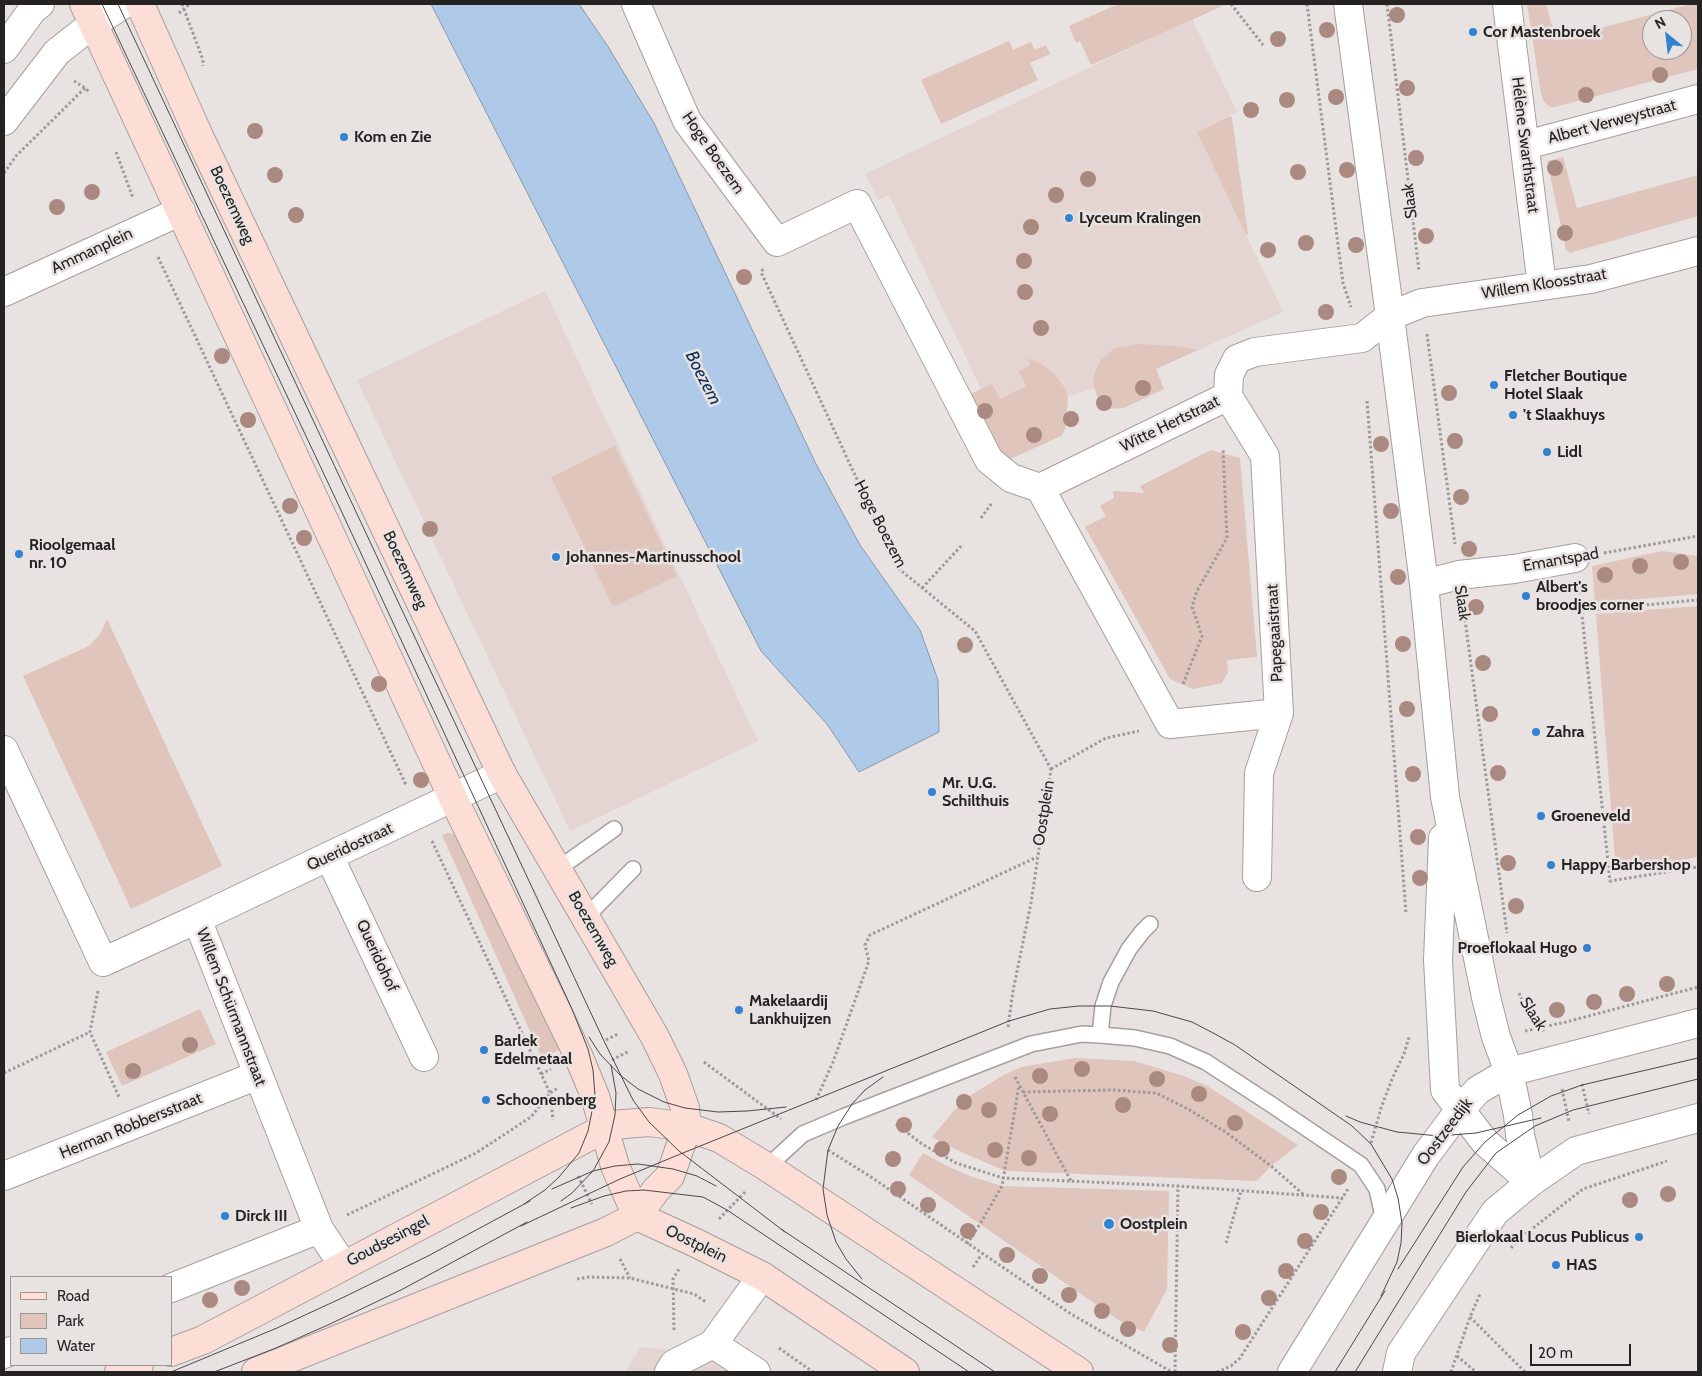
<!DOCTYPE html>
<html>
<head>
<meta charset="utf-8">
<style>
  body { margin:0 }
  #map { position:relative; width:1702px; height:1376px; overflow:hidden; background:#e8e2e1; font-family:Cabin,sans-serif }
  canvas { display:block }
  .frame { position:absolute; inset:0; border:5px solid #252322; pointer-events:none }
  .legend { position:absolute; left:10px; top:1276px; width:162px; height:90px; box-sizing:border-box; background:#e8e2e1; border:1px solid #9a9695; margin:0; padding:6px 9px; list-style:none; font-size:15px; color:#252322 }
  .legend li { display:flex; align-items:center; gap:10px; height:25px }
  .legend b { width:25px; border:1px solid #9a9695 }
  .north { position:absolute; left:1642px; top:10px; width:50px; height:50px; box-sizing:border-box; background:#e8e2e1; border:1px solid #9a9695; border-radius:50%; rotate:331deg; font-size:14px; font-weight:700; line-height:20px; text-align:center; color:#252322 }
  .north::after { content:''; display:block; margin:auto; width:18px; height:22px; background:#3182d1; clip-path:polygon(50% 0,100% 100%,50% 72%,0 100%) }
  .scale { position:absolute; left:1530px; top:1344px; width:101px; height:22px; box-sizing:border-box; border:2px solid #252322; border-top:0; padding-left:6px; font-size:15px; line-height:18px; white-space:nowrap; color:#252322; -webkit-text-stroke:4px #e8e2e1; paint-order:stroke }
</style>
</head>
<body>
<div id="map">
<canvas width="1702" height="1376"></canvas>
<div class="frame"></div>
<ul class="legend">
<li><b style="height:6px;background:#fcded6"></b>Road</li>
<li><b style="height:14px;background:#e0c5bd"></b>Park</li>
<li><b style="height:14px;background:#afcae8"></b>Water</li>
</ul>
<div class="north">N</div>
<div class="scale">20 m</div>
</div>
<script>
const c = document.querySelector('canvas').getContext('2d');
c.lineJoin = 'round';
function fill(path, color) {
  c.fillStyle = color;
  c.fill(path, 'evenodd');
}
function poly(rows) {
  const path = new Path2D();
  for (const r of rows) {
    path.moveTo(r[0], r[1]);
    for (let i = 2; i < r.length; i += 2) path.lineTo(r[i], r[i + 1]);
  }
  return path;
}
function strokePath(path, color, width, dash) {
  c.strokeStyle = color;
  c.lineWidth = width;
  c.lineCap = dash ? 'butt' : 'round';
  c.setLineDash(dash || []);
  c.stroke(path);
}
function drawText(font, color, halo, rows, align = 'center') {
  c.font = font + ' Cabin,sans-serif';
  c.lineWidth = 5;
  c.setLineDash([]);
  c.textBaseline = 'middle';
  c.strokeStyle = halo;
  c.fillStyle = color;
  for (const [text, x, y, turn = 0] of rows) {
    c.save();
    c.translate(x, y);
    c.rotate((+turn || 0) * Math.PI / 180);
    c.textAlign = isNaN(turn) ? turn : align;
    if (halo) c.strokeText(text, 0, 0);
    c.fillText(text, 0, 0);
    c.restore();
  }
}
fill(poly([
  [1192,19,1237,112,1197,132,1283,312,1156,369,995,419,889,195,878,200,865,174],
  [545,291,758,741,570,831,357,380],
  [641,1347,719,1355,744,1372,625,1372]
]), '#e4d5d2');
fill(poly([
  [1118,4,1227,4,1091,65,1080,41,1076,43,1069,26],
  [1527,4,1546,4,1556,40,1691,4,1698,4,1698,69,1555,107,1550,107,1544,102,1541,94],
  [1652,20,1682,20,1682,50,1652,50],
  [1009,41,1013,50,1031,42,1035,50,1046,45,1050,54,1030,63,1038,80,941,124,921,80],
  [1230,116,1232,118,1248,234,1246,235,1197,132],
  [1563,157,1577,208,1698,175,1698,216,1570,253,1566,250,1547,161],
  [1138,344,1173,346,1198,350,1156,369,1164,389,1124,408,1108,409,1101,408,1093,384,1094,375,1100,361,1115,348],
  [1027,358,1041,364,1054,373,1066,390,1068,399,1065,429,1061,436,1004,462,971,394,992,384,1000,399,1026,386,1019,371,1031,365],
  [615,446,677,576,613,607,551,477],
  [1211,450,1240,458,1257,657,1227,660,1228,672,1222,683,1193,689,1170,679,1085,527,1106,516,1100,506,1114,498,1113,491,1144,493,1140,486],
  [1662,551,1698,556,1698,594,1595,603,1592,566],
  [1698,606,1697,857,1616,873,1596,614],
  [107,619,222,866,131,909,23,676,89,646,100,634],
  [448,833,454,834,458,839,508,945,564,1048,542,1058,442,835],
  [200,1009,216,1044,122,1086,106,1052],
  [1075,1058,1134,1061,1184,1076,1209,1087,1298,1145,1271,1166,1257,1181,1005,1171,957,1150,932,1137,959,1105,971,1095,1002,1076,1021,1067],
  [923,1153,947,1166,973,1177,1002,1186,1169,1191,1167,1289,1144,1332,1120,1321,909,1175]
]), '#e0c5bd');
const water = poly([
  [431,4,579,4,607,45,654,123,816,464,860,545,920,630,938,680,939,732,859,772,827,724,761,651,431,4]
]);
fill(water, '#afcae8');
strokePath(water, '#8698ad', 1);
const service = poly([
  [558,869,614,829],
  [586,917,633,869],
  [1100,1035,1103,1006,1111,982,1129,949,1142,932,1150,924],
  [767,1167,803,1134,843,1117,1031,1044,1082,1034,1100,1035,1135,1038,1170,1046,1206,1062,1269,1103,1361,1165,1377,1189,1384,1221]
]);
const minor = poly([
  [636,4,687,121,777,242,857,204,989,460,1011,478,1040,488,1170,724,1279,713],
  [1348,4,1390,316,1424,584,1445,797,1486,997,1496,1037,1509,1072,1518,1115,1520,1135,1531,1182],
  [1507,4,1542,286],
  [1526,145,1698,99],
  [4,292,181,211],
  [1228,396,1265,456,1279,713,1259,773,1257,877],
  [1040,488,1228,396,1229,375,1237,359,1255,352,1362,338,1390,316,1422,303,1591,279,1698,251],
  [1424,584,1459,575,1514,569,1575,558],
  [4,750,103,962,197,919,319,1229,343,1265],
  [1443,838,1438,960,1445,1090,1485,1142,1531,1182],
  [329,856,424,1057],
  [197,919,502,774],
  [4,1176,258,1075],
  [171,1288,319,1229],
  [713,1344,756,1372],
  [4,1354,11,1351],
  [669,1372,674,1364,713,1344,762,1276]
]);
const tertiary = poly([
  [4,49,33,9,40,4],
  [4,121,57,52,93,24,124,4],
  [1292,1372,1426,1155,1459,1111,1478,1090,1509,1072,1698,1023],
  [1397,1372,1401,1353,1495,1212,1531,1182,1576,1151,1698,1118]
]);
const secondary = poly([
  [84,4,453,798,578,1055,595,1096,615,1166,637,1216,696,1243,762,1276,905,1372],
  [140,4,198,134,502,774,655,1037,673,1074,685,1108,687,1127,670,1176,656,1190,637,1216,606,1232,256,1372],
  [171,1352,203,1340,605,1128,612,1125,649,1122,687,1127,719,1138,767,1167,1079,1372],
  [119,1372,139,1365]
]);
strokePath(service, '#a59f9e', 18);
strokePath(minor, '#a59f9e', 30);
strokePath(tertiary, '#a59f9e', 30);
strokePath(secondary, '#a59f9e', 30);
strokePath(poly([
  [182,4,203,60,203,66],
  [1231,4,1263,45],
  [1307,4,1343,283,1351,307],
  [1387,4,1419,271],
  [179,13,190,4],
  [74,81,85,88,89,92],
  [116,152,133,198],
  [4,173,16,156,86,87],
  [158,257,406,785],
  [763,269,761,272,898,568,975,631,1051,769],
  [1427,334,1455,544],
  [1367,401,1406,913],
  [981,518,992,503],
  [1604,553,1698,536],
  [1579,587,1610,881,1698,867],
  [922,588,963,544],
  [1463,605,1507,933],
  [1582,611,1698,600],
  [1183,684,1202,636,1192,607,1197,591,1227,538,1223,449],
  [1051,769,1106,738,1139,731],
  [432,841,550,1093,553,1120],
  [98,991,90,1032,119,1097],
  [1519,993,1525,1007,1544,1031],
  [1008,1027,1013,991,1031,903,1051,769],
  [1525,1031,1566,1022,1698,987],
  [606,1040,618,1034],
  [612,1060,629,1051],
  [704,1062,781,1119],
  [4,1073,90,1032],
  [541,1074,551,1069],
  [1015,1077,1071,1181],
  [1582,1084,1589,1114],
  [1562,1089,1569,1122],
  [1023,1092,1113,1090,1156,1093,1188,1109,1227,1133,1271,1166,1304,1195],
  [816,1100,833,1062,869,961,865,945,870,935,1037,857],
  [896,1124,922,1144,956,1163,1003,1178,1178,1186,1343,1198],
  [1371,1143,1381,1108,1392,1079,1404,1054,1409,1037],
  [828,1150,871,1177,1071,1314,1172,1372],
  [578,1176,592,1204],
  [347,1215,476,1153,531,1117,550,1093,558,1088],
  [719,1219,746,1191],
  [1226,1243,1241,1191],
  [967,1244,980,1224,1002,1186,1019,1085],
  [1511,1248,1519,1239,1583,1189,1667,1161],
  [620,1259,630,1278],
  [973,1267,982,1254],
  [577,1279,589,1277,630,1278,694,1294,706,1302],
  [1470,1317,1525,1372],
  [674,1330,673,1279,679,1269],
  [779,1348,813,1372],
  [1457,1356,1476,1372],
  [1175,1372,1178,1186],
  [1217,1372,1231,1366,1240,1358,1348,1189],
  [1451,1372,1470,1317,1480,1294]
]), '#9e9998', 3, [2.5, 2.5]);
strokePath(service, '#fff', 15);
strokePath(minor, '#fff', 28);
strokePath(tertiary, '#fff', 28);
strokePath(secondary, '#fcded6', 28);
strokePath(poly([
  [102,4,339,506,572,1009,588,1049,593,1070,595,1096,588,1131,579,1153,559,1177,545,1190,524,1204],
  [118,4,604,1041,633,1100,649,1122,679,1151,785,1232],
  [589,1037,600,1054,620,1075,638,1089,664,1102,685,1108,718,1112,747,1111,786,1107],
  [1346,1116,1360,1122,1397,1132,1439,1136,1476,1133,1541,1118],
  [552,1189,593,1171,615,1166,638,1164,673,1169,697,1176,716,1186],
  [561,1201,572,1193,593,1171,609,1142,615,1115,616,1093,611,1065],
  [571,1208,604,1196,626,1191,644,1190,703,1197,727,1210,969,1372],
  [521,1226,620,1179,678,1155,1009,1021,1050,1009,1079,1006,1110,1006,1153,1011,1192,1022,1215,1034,1235,1045,1352,1126,1371,1144,1392,1179,1398,1198,1402,1223,1401,1243,1397,1262,1381,1296],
  [781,1229,995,1372],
  [1398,1269,1463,1167,1485,1142,1518,1115,1551,1096,1582,1085,1698,1058],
  [862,1279,846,1259,836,1242,827,1215,823,1189,828,1150,838,1126,852,1104,865,1090,883,1077],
  [171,1372,277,1328,344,1297,428,1256,530,1201],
  [214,1372,276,1348,330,1324,401,1290,527,1222],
  [1335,1372,1385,1291],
  [1355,1372,1466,1192,1496,1153,1535,1126,1573,1110,1698,1079]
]), '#4c4948', 1);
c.fillStyle = '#aa8981';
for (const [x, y] of [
  [1397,15],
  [1327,30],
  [1278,39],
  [1660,75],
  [1407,88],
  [1586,95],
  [1336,97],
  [1287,100],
  [1251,110],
  [255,131],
  [1416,158],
  [1555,168],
  [1347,170],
  [1298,172],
  [275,175],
  [1088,179],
  [92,192],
  [1056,195],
  [57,207],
  [296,215],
  [1031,227],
  [1565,233],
  [1426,236],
  [1306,243],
  [1356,245],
  [1268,250],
  [1024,261],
  [744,277],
  [1025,292],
  [1326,312],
  [1041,328],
  [222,356],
  [1143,388],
  [1449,393],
  [1104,403],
  [985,411],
  [1071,419],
  [248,420],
  [1034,435],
  [1455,441],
  [1381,444],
  [1461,497],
  [290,506],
  [1391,511],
  [430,529],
  [304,538],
  [1469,549],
  [1681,562],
  [1640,566],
  [1605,575],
  [1398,577],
  [1476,607],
  [1403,644],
  [965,645],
  [1483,663],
  [379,684],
  [1407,709],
  [1490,714],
  [1498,773],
  [1413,774],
  [421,780],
  [1418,837],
  [1508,863],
  [1420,878],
  [1516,906],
  [1667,984],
  [1627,994],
  [1594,1002],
  [1557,1010],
  [190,1045],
  [1082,1069],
  [133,1071],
  [1040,1076],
  [1157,1079],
  [1199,1094],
  [964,1102],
  [1123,1105],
  [989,1110],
  [1050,1114],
  [1235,1123],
  [904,1125],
  [942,1149],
  [995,1150],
  [1029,1158],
  [893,1159],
  [1339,1177],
  [898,1189],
  [1668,1194],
  [1630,1200],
  [928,1205],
  [1321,1212],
  [968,1231],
  [1305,1241],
  [1007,1255],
  [1286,1271],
  [1040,1276],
  [242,1288],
  [1069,1295],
  [1269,1298],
  [210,1300],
  [1102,1311],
  [1128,1329],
  [1243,1332],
  [1170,1345]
]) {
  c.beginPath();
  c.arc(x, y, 8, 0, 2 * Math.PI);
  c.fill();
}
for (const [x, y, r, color] of [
  [1473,32,5,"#3182d1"],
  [344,137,5,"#3182d1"],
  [1069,218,5,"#3182d1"],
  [1494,385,5,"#3182d1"],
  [1513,415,5,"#3182d1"],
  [1547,452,5,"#3182d1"],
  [19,554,5,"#3182d1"],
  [556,557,5,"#3182d1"],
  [1526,596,5,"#3182d1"],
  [1536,732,5,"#3182d1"],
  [932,792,5,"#3182d1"],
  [1541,816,5,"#3182d1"],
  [1551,865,5,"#3182d1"],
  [1587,948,5,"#3182d1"],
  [739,1010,5,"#3182d1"],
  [484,1050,5,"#3182d1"],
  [486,1100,5,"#3182d1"],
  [225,1216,5,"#3182d1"],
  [1109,1224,6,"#3182d1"],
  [1639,1237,5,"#3182d1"],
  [1556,1265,5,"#3182d1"]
]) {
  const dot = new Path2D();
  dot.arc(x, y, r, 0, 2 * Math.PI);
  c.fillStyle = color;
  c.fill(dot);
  strokePath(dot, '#e8e2e1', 2);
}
drawText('bold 16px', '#252322', '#e8e2e1', [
  ["Cor Mastenbroek",1483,32],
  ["Kom en Zie",354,137],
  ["Lyceum Kralingen",1079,218],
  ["Fletcher Boutique",1504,376],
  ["Hotel Slaak",1504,394],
  ["'t Slaakhuys",1523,415],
  ["Lidl",1557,452],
  ["Rioolgemaal",29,545],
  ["nr. 10",29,563],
  ["Johannes-Martinusschool",566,557],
  ["Albert's",1536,587],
  ["broodjes corner",1536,605],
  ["Zahra",1546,732],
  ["Mr. U.G.",942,783],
  ["Schilthuis",942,801],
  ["Groeneveld",1551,816],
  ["Happy Barbershop",1561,865],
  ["Proeflokaal Hugo",1577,948,"right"],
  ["Makelaardij",749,1001],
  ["Lankhuijzen",749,1019],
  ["Barlek",494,1041],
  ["Edelmetaal",494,1059],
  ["Schoonenberg",496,1100],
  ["Dirck III",235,1216],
  ["Oostplein",1120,1224],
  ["Bierlokaal Locus Publicus",1629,1237,"right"],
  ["HAS",1566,1265]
], 'left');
drawText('16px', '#252322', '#e8e2e1', [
  ["Albert Verweystraat",1612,122,-15],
  ["Hélène Swarthstraat",1525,145,83],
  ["Hoge Boezem",713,153,55],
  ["Slaak",1410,201,-97],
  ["Boezemweg",232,205,65],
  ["Ammanplein",92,251,-25],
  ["Willem Kloosstraat",1544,284,-9],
  ["Witte Hertstraat",1170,424,-26],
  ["Hoge Boezem",880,524,63],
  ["Emantspad",1561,560,-10],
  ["Boezemweg",405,570,65],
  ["Slaak",1462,603,82],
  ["Papegaaistraat",1275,633,-93],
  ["Oostplein",1044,813,-81],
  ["Queridostraat",350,847,-25],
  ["Boezemweg",593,929,60],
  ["Queridohof",377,956,65],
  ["Willem Schürmannstraat",231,1007,69],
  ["Slaak",1533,1014,58],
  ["Herman Robbersstraat",131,1126,-22],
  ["Oostzeedijk",1445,1132,-53],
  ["Goudsesingel",388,1241,-28],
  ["Oostplein",696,1244,26]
]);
drawText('italic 18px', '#0b335a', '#e8e2e1', [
  ["Boezem",703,378,63]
]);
</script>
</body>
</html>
